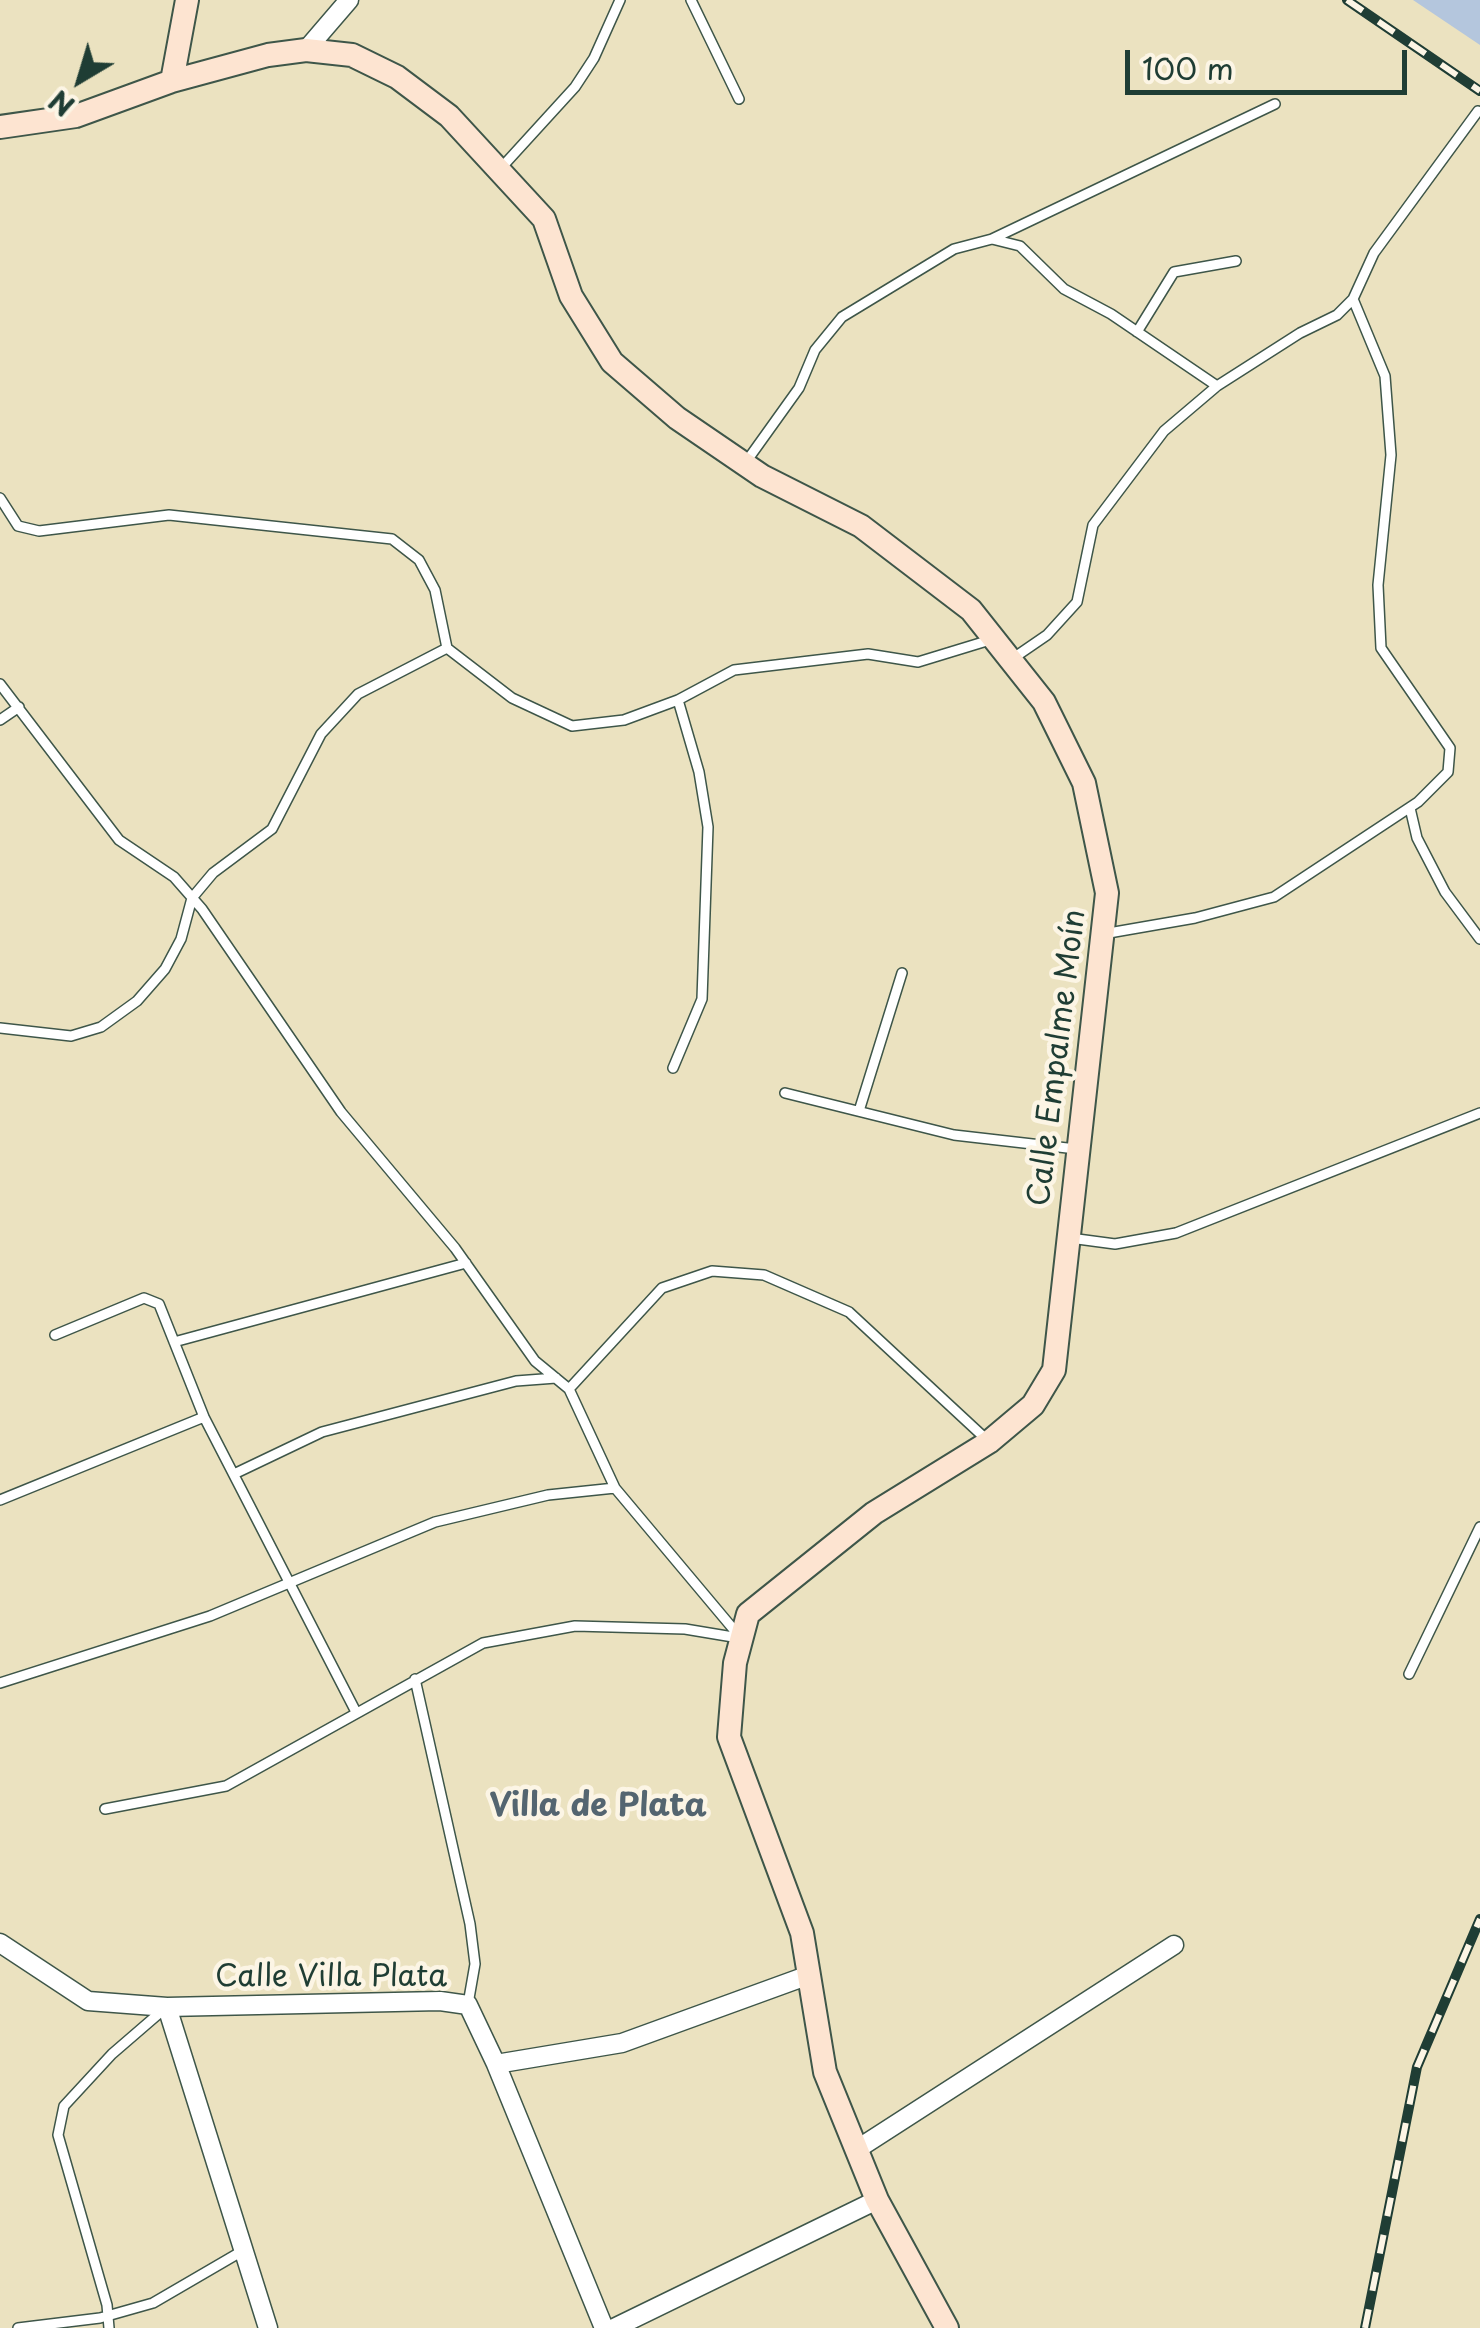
<!DOCTYPE html>
<html>
<head>
<meta charset="utf-8">
<style>
  body { margin:0 }
  #map { position:relative; width:1480px; height:2328px; overflow:hidden; background:#ebe2c0; font-family:"Playpen Sans",sans-serif }
  canvas { display:block }
  .north { position:absolute; left:30px; top:30px; width:100px; height:100px; -webkit-text-stroke:8px #fcf5e5; paint-order:stroke; rotate:218deg; font-size:28px; font-weight:700; line-height:40px; text-align:center; color:#1f3d34 }
  .north::after { content:''; display:block; margin:auto; width:35px; height:45px; background:#1f3d34; clip-path:polygon(50% 0,100% 100%,50% 72%,0 100%) }
  .scale { position:absolute; left:1125px; top:50px; width:282px; height:45px; box-sizing:border-box; border:5px solid #1f3d34; border-top:0; padding-left:12px; font-size:30px; line-height:35px; white-space:nowrap; color:#1f3d34; -webkit-text-stroke:8px #fcf5e5; paint-order:stroke }
</style>
</head>
<body>
<div id="map">
<canvas width="1480" height="2328"></canvas>
<div class="north">N</div>
<div class="scale">100 m</div>
</div>
<script>
const c = document.querySelector('canvas').getContext('2d');
c.lineJoin = 'round';
function fill(path, color) {
  c.fillStyle = color;
  c.fill(path, 'evenodd');
}
function poly(rows) {
  const path = new Path2D();
  for (const r of rows) {
    path.moveTo(r[0], r[1]);
    for (let i = 2; i < r.length; i += 2) path.lineTo(r[i], r[i + 1]);
  }
  return path;
}
function strokePath(path, color, width, dash) {
  c.strokeStyle = color;
  c.lineWidth = width;
  c.lineCap = dash ? 'butt' : 'round';
  c.setLineDash(dash || []);
  c.stroke(path);
}
function drawText(font, color, halo, rows, align = 'center') {
  c.font = font + ' "Playpen Sans",sans-serif';
  c.lineWidth = 9;
  c.setLineDash([]);
  c.textBaseline = 'middle';
  c.strokeStyle = halo;
  c.fillStyle = color;
  for (const [text, x, y, turn = 0] of rows) {
    c.save();
    c.translate(x, y);
    c.rotate((+turn || 0) * Math.PI / 180);
    c.textAlign = isNaN(turn) ? turn : align;
    if (halo) c.strokeText(text, 0, 0);
    c.fillText(text, 0, 0);
    c.restore();
  }
}
fill(poly([
  [1413,0,1480,0,1480,45]
]), '#b4c6dd');
const lane = poly([
  [691,0,739,99],
  [502,167,575,87,594,58,620,0],
  [992,239,1275,104],
  [1137,332,1174,272,1236,261],
  [746,462,799,388,815,350,842,317,954,249,992,239,1020,246,1064,289,1111,314,1217,386],
  [0,498,18,526,39,531,169,515,392,539,419,560,435,590,447,648],
  [1012,659,1047,635,1077,602,1093,525,1164,431,1217,386,1300,333,1337,315,1353,299,1374,253,1478,111],
  [0,684,119,840,174,877,202,909,341,1112,455,1248,535,1361,569,1389,615,1488,740,1637],
  [0,720,19,707],
  [1410,808,1417,838,1445,892,1480,939],
  [1103,934,1195,918,1274,897,1418,802,1448,772,1450,748,1381,648,1378,585,1391,455,1385,376,1353,299],
  [0,1028,71,1036,101,1027,137,1001,165,969,181,939,192,898,213,873,272,829,321,734,358,694,447,648,512,698,572,726,624,720,678,700,734,670,868,654,918,662,990,640],
  [673,1068,702,999,708,827,699,772,678,700],
  [785,1093,954,1135,1076,1149],
  [859,1111,902,973],
  [1070,1238,1115,1244,1176,1233,1480,1113],
  [55,1335,144,1298,159,1304,204,1417,356,1712],
  [174,1342,466,1263],
  [569,1389,662,1288,712,1271,764,1275,849,1312,987,1440],
  [234,1474,322,1432,516,1381,556,1378],
  [0,1500,204,1417],
  [1409,1674,1480,1527],
  [415,1679,470,1924,475,1964,468,2004],
  [0,1683,210,1616,435,1522,548,1495,615,1488],
  [105,1809,226,1786,483,1643,575,1626,685,1629,739,1638],
  [18,2328,100,2318,153,2303,244,2250],
  [109,2328,107,2305,58,2135,64,2106,112,2054,163,2010]
]);
const street = poly([
  [306,50,349,0],
  [0,1943,88,2001,167,2007,440,2001,468,2005,496,2064,622,2043,809,1975],
  [167,2007,268,2328],
  [496,2064,604,2328],
  [859,2148,1174,1945],
  [614,2328,877,2200]
]);
const secondary = poly([
  [172,81,187,0],
  [0,127,76,116,172,81,268,55,306,50,352,55,397,77,449,116,544,219,571,296,612,362,677,418,762,476,861,526,971,610,1044,702,1084,783,1107,893,1054,1370,1033,1405,989,1442,874,1513,748,1614,735,1663,729,1737,802,1933,825,2072,877,2200,947,2328]
]);
strokePath(lane, '#3e5649', 12);
strokePath(street, '#3e5649', 21);
strokePath(secondary, '#3e5649', 26);
strokePath(lane, '#fff', 9);
strokePath(street, '#fff', 18);
strokePath(secondary, '#fde4d1', 22);
const rail = poly([
  [1347,0,1480,91],
  [1365,2328,1417,2067,1480,1919]
]);
strokePath(rail, '#1f3d34', 10);
strokePath(rail, '#fcf5e5', 6, [19]);
drawText('30px', '#1f3d34', '#fcf5e5', [
  ["Calle Empalme Moín",1058,1058,-83],
  ["Calle Villa Plata",331,1978]
]);
drawText('bold 32px', '#546570', '#fcf5e5', [
  ["Villa de Plata",598,1807]
]);
</script>
</body>
</html>
